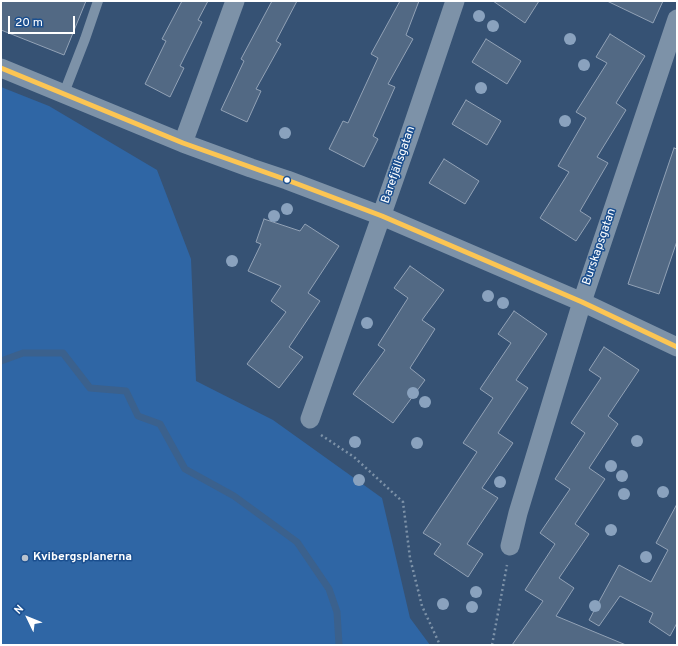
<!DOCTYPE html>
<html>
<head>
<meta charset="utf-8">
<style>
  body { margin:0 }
  #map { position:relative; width:678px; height:646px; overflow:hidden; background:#365274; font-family:Overpass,sans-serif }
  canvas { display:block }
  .frame { position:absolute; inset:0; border:2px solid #fff; pointer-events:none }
  .north { position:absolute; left:8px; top:598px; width:40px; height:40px; -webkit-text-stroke:3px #1b4f8f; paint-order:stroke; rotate:313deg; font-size:11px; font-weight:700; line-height:16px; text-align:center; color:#fff }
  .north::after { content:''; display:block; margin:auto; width:14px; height:18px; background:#fff; clip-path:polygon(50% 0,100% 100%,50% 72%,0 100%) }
  .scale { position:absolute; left:8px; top:16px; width:67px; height:18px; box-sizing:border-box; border:2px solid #fff; border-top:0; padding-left:5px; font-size:12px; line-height:14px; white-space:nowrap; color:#fff; -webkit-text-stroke:3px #1b4f8f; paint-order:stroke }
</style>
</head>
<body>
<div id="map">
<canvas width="678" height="646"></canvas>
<div class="frame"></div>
<div class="north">N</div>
<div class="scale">20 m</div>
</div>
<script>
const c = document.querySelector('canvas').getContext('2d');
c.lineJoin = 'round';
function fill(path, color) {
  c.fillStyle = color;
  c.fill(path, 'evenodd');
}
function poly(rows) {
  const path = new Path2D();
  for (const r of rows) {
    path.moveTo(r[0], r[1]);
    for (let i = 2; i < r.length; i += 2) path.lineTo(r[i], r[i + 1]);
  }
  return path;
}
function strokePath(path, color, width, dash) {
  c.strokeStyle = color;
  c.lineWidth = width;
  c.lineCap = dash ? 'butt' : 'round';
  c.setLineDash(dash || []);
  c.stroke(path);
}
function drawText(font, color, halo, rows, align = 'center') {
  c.font = font + ' Overpass,sans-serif';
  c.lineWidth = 3;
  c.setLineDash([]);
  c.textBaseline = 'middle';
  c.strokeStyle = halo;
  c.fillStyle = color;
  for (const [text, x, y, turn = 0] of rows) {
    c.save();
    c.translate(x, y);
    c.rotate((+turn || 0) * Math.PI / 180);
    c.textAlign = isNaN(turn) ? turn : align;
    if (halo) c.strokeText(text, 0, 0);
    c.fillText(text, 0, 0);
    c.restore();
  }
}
fill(poly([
  [1,87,49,106,157,170,191,259,196,381,273,420,382,498,410,618,430,645,1,645]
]), '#2f66a5');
strokePath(poly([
  [1,361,23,353,63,353,90,388,126,391,138,416,160,424,185,469,234,496,297,542,329,589,337,612,339,645]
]), '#3b618d', 7);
const building = poly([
  [1,1,86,1,64,55,1,30,1,1],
  [182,1,208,1,198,20,202,22,180,66,184,68,170,97,145,84,166,41,162,39,182,1],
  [272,1,297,1,276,41,281,44,256,89,261,91,247,122,221,110,244,61,241,59,272,1],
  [400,1,419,1,406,35,413,39,388,84,395,87,373,136,378,139,364,167,329,149,343,121,348,123,378,58,371,54,400,1],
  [493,1,539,1,525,23,493,1],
  [607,1,663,1,653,23,607,1],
  [610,34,645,56,616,103,626,110,597,157,608,163,580,211,591,218,576,241,540,218,569,172,558,166,586,118,576,112,607,63,596,57,610,34],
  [486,39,521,61,507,84,472,62,486,39],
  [466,100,501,121,487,145,452,124,466,100],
  [674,148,677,149,677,241,659,294,628,284,674,148],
  [444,159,479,181,465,204,429,183,444,159],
  [264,219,300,231,305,224,339,246,308,293,320,301,289,347,303,357,279,388,247,364,286,312,271,301,281,286,248,271,261,244,256,242,264,219],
  [410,266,444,290,422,320,435,329,410,368,425,380,393,423,353,394,385,350,378,345,408,298,394,288,410,266],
  [514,311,547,334,516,380,528,388,498,433,513,443,482,488,498,498,467,544,483,554,468,577,434,554,441,544,423,533,477,452,463,443,493,398,480,389,511,343,498,334,514,311],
  [604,347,639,370,608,416,618,424,589,468,605,479,575,524,589,534,559,578,574,588,556,616,626,645,512,645,543,601,525,590,555,544,540,533,570,489,555,479,585,433,571,423,601,378,589,370,604,347],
  [677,504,677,623,670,636,649,622,653,613,620,596,599,626,589,620,619,565,651,582,668,550,656,543,677,504]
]);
fill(building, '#526984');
strokePath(building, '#92a2b6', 1);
strokePath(poly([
  [321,435,354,457,403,502,410,558,422,606,440,645],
  [492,645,507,565]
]), '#7d92a8', 2.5, [2, 3]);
strokePath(poly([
  [64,93,85,39,98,1]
]), '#7d92a8', 10);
strokePath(poly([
  [1,68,183,143,251,168,287,180,382,216,582,302,677,347],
  [183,143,235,1],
  [310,419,409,137,455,1],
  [510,546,518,513,582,302,677,19]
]), '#7d92a8', 19);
strokePath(poly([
  [1,68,183,143,287,180,382,216,582,302,677,347]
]), '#fcc553', 5);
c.fillStyle = '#8aa2be';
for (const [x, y] of [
  [479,16],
  [493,26],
  [570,39],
  [584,65],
  [481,88],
  [565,121],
  [285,133],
  [287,209],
  [274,216],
  [232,261],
  [488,296],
  [503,303],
  [367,323],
  [413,393],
  [425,402],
  [637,441],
  [355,442],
  [417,443],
  [611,466],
  [622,476],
  [359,480],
  [500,482],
  [663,492],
  [624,494],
  [611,530],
  [646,557],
  [476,592],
  [443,604],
  [595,606],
  [472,607]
]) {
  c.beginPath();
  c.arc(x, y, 6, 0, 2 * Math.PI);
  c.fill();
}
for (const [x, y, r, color] of [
  [287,180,3.5,"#fff"],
  [25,558,4,"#b9c2ce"]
]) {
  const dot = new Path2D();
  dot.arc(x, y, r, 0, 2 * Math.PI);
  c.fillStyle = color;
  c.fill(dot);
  strokePath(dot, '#1b4f8f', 1.5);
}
drawText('12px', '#fff', '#1b4f8f', [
  ["Barefjällsgatan",399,165,-71],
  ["Burskapsgatan",600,247,-71]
]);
drawText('bold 12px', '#fff', '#1b4f8f', [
  ["Kvibergsplanerna",33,558]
], 'left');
</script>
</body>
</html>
